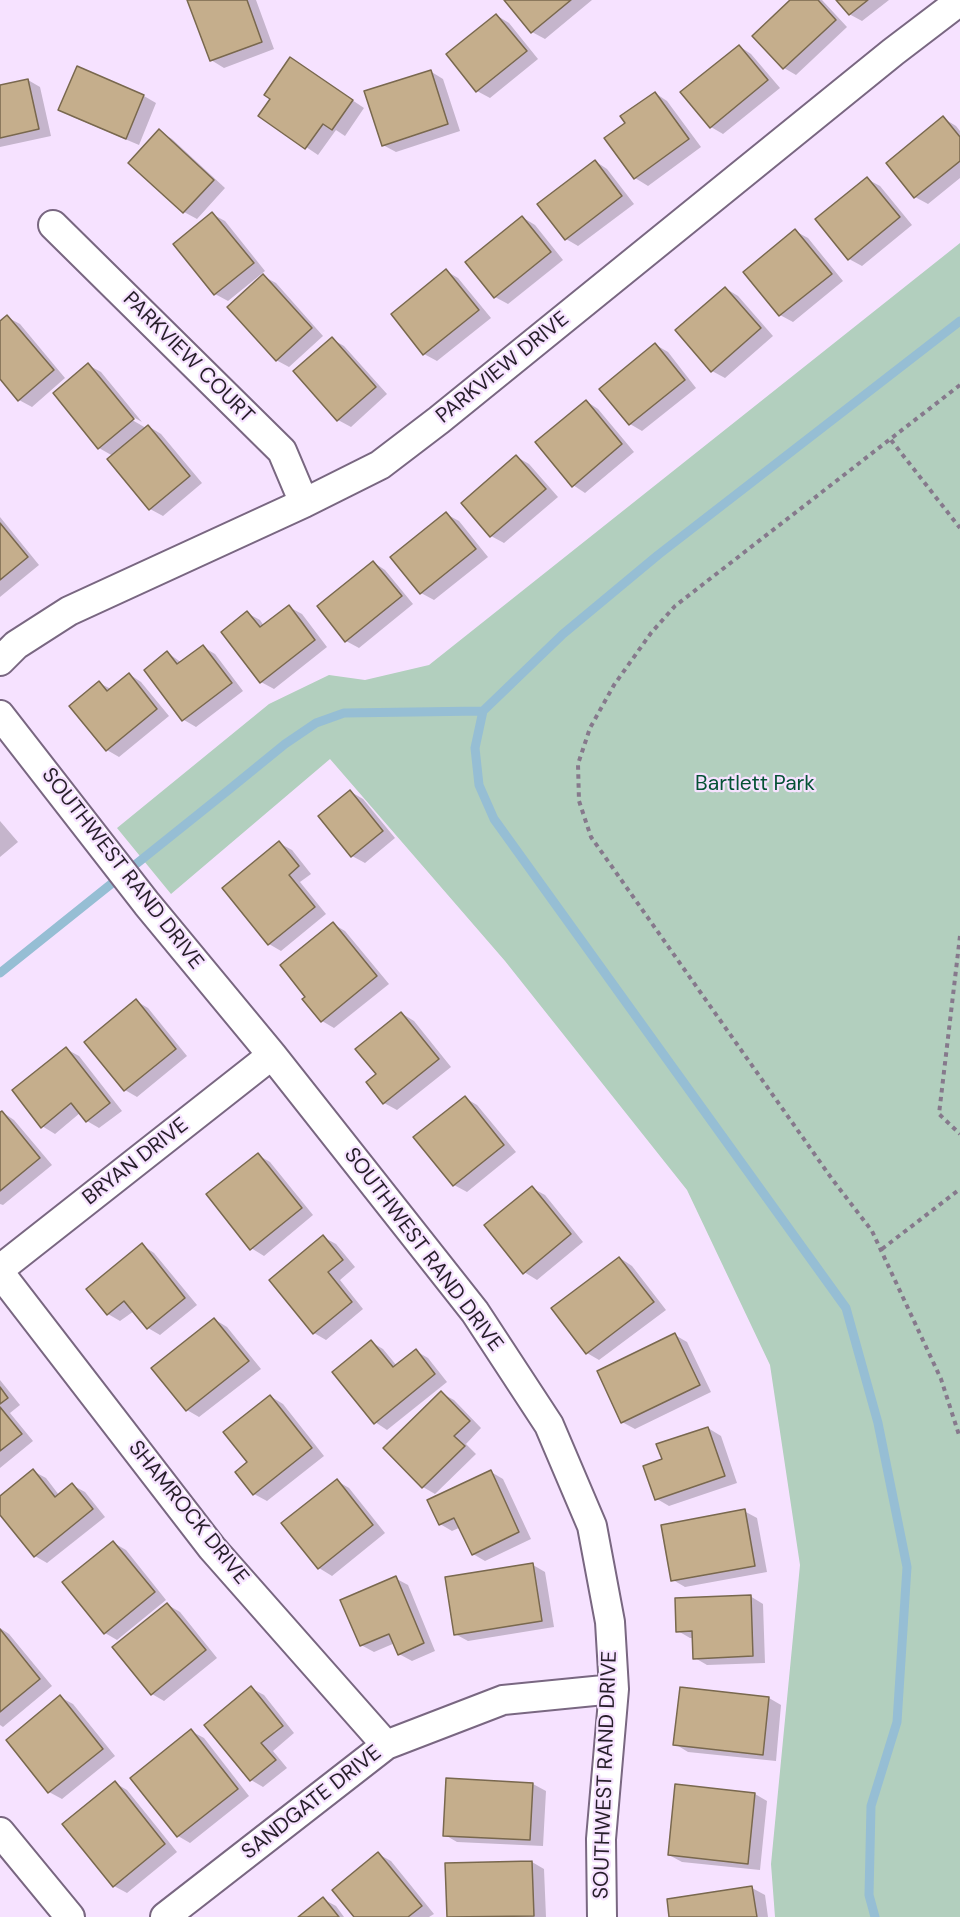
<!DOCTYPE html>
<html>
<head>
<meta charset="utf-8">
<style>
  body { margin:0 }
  canvas { display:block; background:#f6e2ff }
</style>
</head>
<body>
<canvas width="960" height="1917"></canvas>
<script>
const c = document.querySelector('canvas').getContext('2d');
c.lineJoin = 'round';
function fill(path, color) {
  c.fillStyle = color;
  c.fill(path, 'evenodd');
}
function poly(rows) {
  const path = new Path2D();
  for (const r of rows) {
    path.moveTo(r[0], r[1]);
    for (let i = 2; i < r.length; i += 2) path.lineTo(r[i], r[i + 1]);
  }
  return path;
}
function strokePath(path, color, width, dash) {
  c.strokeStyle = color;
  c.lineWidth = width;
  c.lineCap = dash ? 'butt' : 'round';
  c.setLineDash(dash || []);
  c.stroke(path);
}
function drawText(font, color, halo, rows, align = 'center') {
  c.font = font + ' "DM Sans",sans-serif';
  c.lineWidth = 4.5;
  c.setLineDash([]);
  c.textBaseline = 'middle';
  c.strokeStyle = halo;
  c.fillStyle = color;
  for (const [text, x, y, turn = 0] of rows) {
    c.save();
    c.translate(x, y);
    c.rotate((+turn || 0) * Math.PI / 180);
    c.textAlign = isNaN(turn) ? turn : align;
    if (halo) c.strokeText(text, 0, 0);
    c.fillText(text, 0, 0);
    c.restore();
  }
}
fill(poly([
  [960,243,960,1917,775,1917,771,1864,800,1565,770,1365,687,1190,505,961,330,759,171,894,117,828,269,704,329,675,365,680,429,665]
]), '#b2cfbe');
fill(poly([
  [189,0,256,0,274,49,224,68,211,60],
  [506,0,592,0,545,39,532,32],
  [792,0,822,0,847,27,796,75,784,68],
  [838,0,889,0,862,21,849,14],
  [496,15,509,23,538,59,490,98,477,91],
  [739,46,751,54,780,88,723,134,711,127],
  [291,59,364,108,345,136,336,130,318,155,260,116,272,99],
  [77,68,144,96,156,103,139,145,73,117,60,110],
  [430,71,443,79,460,131,396,152,383,145],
  [28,80,40,87,51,136,0,147,0,86],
  [655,93,667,101,701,147,648,186,635,178,606,139,628,123],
  [943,118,956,126,960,131,960,178,928,204,915,197],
  [159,131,172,139,225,188,197,219,184,212,131,163],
  [595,161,607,169,634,204,578,246,566,239],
  [867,179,880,186,912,225,862,266,849,259],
  [212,214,225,221,265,271,228,301,215,294],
  [522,217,535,225,563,260,508,304,495,297],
  [795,231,808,238,843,281,793,322,780,315,746,272],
  [446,271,458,278,491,318,437,361,424,354],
  [263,276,276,283,323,336,289,367,276,360],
  [725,288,738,296,773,336,725,378,712,371,677,331],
  [7,317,20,324,65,378,32,407,19,400,0,377,0,323],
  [332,339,344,346,387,394,351,427,338,420,296,371],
  [656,345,668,352,696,388,642,431,630,424],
  [88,365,101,372,142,422,128,414,127,417,146,428,148,426,161,434,202,483,163,516,150,509,113,456,99,448,55,393],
  [586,401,598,409,634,452,585,493,573,485],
  [517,457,529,464,558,497,504,543,491,536],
  [446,514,459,521,488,557,434,600,421,593,393,557],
  [0,517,39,565,0,597],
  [373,562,385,570,413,604,359,648,346,641],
  [289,607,302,614,327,647,274,689,261,682,247,613,260,620,264,626],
  [203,647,215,654,243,691,196,727,184,720,146,670,168,653,182,663],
  [129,674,141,682,169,716,119,757,107,750,99,683,111,689],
  [351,792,363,799,395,838,365,863,352,856],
  [0,821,18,842,0,857],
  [279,843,292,850,311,874,300,882,326,914,281,951,269,944],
  [333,924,345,931,389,984,334,1028,322,1021],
  [136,1001,148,1008,187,1056,137,1097,125,1090],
  [401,1013,414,1021,451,1067,397,1110,384,1103,368,1082,378,1074],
  [66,1049,79,1056,122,1111,99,1128,87,1121,80,1113,55,1134,42,1126],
  [465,1098,477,1105,516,1152,467,1192,454,1185],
  [2,1112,14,1120,52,1165,3,1205,0,1204,0,1114],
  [258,1155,270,1162,313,1215,264,1256,251,1248],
  [532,1188,545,1195,583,1242,537,1280,524,1272],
  [323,1237,336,1244,355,1267,340,1280,363,1309,326,1340,314,1333],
  [142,1245,154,1253,197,1305,160,1335,148,1328,134,1311,120,1321,108,1314],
  [620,1258,632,1266,666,1310,599,1360,587,1353],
  [214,1319,227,1327,261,1369,199,1417,187,1410],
  [675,1335,687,1342,711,1392,635,1429,622,1422],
  [371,1342,383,1349,397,1366,416,1351,428,1358,447,1382,387,1430,375,1422],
  [0,1380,20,1405,10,1413,33,1441,0,1468],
  [441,1393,454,1400,481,1428,466,1444,476,1454,435,1494,423,1487],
  [270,1396,283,1404,324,1456,267,1501,254,1494,249,1462],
  [708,1428,721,1436,737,1483,669,1506,657,1499,663,1460],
  [33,1471,46,1478,59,1495,72,1485,85,1492,105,1517,47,1563,35,1556,0,1513,0,1498],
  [491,1472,503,1479,531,1539,485,1561,473,1554,461,1527,452,1531,440,1524],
  [337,1481,349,1488,385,1533,332,1576,319,1568,283,1524],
  [744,1511,757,1518,767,1572,685,1587,673,1580],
  [114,1543,126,1550,166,1600,117,1640,105,1633],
  [533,1565,545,1572,554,1627,468,1641,455,1634],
  [395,1578,408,1585,435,1651,412,1661,399,1654,395,1643,374,1652,361,1645],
  [750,1596,763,1604,765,1663,707,1665,695,1658,694,1638,690,1638,678,1631],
  [168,1605,180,1612,217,1658,164,1701,152,1694],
  [0,1628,9,1634,52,1686,3,1727,0,1725],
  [251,1688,264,1695,294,1733,273,1751,287,1768,263,1787,251,1780],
  [60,1697,73,1704,115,1756,62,1799,49,1792,8,1740],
  [769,1698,781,1705,776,1761,688,1752,675,1744],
  [191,1731,204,1738,249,1796,190,1843,178,1836],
  [447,1780,533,1784,546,1791,543,1846,457,1842,445,1835],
  [115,1783,127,1790,177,1852,127,1893,114,1886],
  [755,1794,767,1801,760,1870,682,1862,669,1855],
  [378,1854,391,1861,434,1914,429,1917,356,1917],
  [532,1862,544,1869,546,1917,448,1917,446,1865],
  [752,1888,765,1895,768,1917,671,1917],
  [323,1899,336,1906,344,1917,300,1917]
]), '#0003');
strokePath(poly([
  [0,973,231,788,285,744,316,723,344,713,483,711],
  [875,1917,869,1895,871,1806,897,1722,907,1567,878,1423,846,1308,494,819,479,785,475,748,483,711,563,634,658,555,960,321]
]), '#96bed4', 9);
const building = poly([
  [187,0,247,0,262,42,210,61,187,0],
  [504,0,571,0,531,33,504,0],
  [790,0,818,0,836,20,783,69,752,36,790,0],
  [836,0,868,0,849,15,836,0],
  [496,14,527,51,476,92,446,54,496,14],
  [739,45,768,80,710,128,680,92,739,45],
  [290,57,353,100,332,130,323,124,305,149,258,116,270,99,264,95,290,57],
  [77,66,144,95,126,139,58,110,77,66],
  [431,70,448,124,382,146,364,91,431,70],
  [28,79,39,129,0,138,0,85,28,79],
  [655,92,689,139,634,179,604,138,625,123,620,116,655,92],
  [943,116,960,137,960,161,914,198,886,163,943,116],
  [159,129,214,180,183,213,128,163,159,129],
  [595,160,622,196,565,240,537,204,595,160],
  [867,177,900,217,848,260,815,219,867,177],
  [212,212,254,263,214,295,173,244,212,212],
  [522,216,551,252,494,298,465,262,522,216],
  [795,229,832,274,779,316,743,272,795,229],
  [446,269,479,310,423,355,391,314,446,269],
  [263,274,312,328,276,361,227,307,263,274],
  [725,287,761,328,711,372,675,330,725,287],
  [7,315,54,370,18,401,0,379,0,321,7,315],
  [332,337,376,387,337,421,293,371,332,337],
  [655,343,685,380,629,425,599,389,655,343],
  [88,363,134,419,98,449,53,393,88,363],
  [586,400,622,444,572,487,535,442,586,400],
  [148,425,190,476,149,510,107,459,148,425],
  [516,455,546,489,490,537,461,503,516,455],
  [446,512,476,549,420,594,390,557,446,512],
  [0,523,28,557,0,580,0,523],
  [373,561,402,596,345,642,317,606,373,561],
  [289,605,315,640,260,683,221,632,247,611,260,627,289,605],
  [203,645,232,683,182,721,144,670,167,651,177,664,203,645],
  [129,673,157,709,106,751,69,706,99,681,107,691,129,673],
  [350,790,383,831,351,857,318,816,350,790],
  [279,841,299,866,289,875,315,907,268,945,222,888,279,841],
  [333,922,377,976,321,1022,302,999,305,997,280,965,333,922],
  [136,999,176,1049,124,1091,84,1042,136,999],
  [401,1012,439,1059,383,1104,366,1082,376,1074,355,1049,401,1012],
  [66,1047,110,1103,86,1122,71,1103,41,1128,12,1090,66,1047],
  [465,1096,504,1145,453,1186,413,1137,465,1096],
  [2,1111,40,1158,0,1191,0,1112,2,1111],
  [258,1153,302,1208,250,1250,206,1194,258,1153],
  [532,1186,571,1234,523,1274,484,1225,532,1186],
  [323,1235,343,1260,328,1272,352,1302,313,1334,269,1280,323,1235],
  [142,1243,185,1298,147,1329,124,1301,107,1315,86,1289,142,1243],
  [619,1257,654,1302,586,1354,551,1308,619,1257],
  [214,1318,249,1361,186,1411,151,1368,214,1318],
  [675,1333,700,1385,621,1423,597,1371,675,1333],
  [371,1340,393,1367,416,1349,435,1374,374,1424,332,1372,371,1340],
  [0,1387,8,1398,0,1404,0,1387],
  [441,1391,470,1421,454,1436,465,1446,422,1488,383,1448,441,1391],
  [270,1395,312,1448,253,1495,235,1472,247,1462,223,1432,270,1395],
  [0,1407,22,1434,0,1451,0,1407],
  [708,1427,725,1476,655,1500,643,1466,662,1459,656,1444,708,1427],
  [33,1469,55,1497,72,1483,93,1509,34,1557,0,1515,0,1496,33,1469],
  [491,1470,519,1532,472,1555,454,1518,439,1525,427,1500,491,1470],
  [337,1479,373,1525,318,1569,281,1523,337,1479],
  [745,1509,755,1566,671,1581,661,1525,745,1509],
  [113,1541,155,1592,104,1634,62,1582,113,1541],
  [533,1563,542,1621,454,1635,445,1577,533,1563],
  [396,1576,424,1643,398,1655,389,1634,360,1646,340,1600,396,1576],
  [751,1595,753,1656,693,1659,692,1631,676,1632,675,1598,751,1595],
  [167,1603,206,1650,151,1695,112,1647,167,1603],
  [0,1629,40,1679,0,1712,0,1629],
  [251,1686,283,1726,261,1743,276,1760,250,1781,204,1725,251,1686],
  [680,1687,769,1697,763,1755,673,1745,680,1687],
  [60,1695,103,1749,48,1793,6,1740,60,1695],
  [191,1729,238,1789,177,1837,130,1778,191,1729],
  [446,1778,533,1783,530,1840,443,1836,446,1778],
  [115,1781,165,1844,113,1887,62,1824,115,1781],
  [675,1784,755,1793,748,1864,668,1855,675,1784],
  [378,1852,422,1906,408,1917,354,1917,332,1890,378,1852],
  [532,1861,534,1916,447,1917,445,1863,532,1861],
  [752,1886,757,1917,669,1917,667,1899,752,1886],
  [323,1897,339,1917,298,1917,323,1897]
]);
fill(building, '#c5ae8c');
strokePath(building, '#79684e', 1.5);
const minor = poly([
  [53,225,282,451,304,503],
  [0,661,16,645,69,611,304,503,380,465,439,420,893,52,960,1],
  [0,715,147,904,272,1055,475,1312,549,1425,592,1526,610,1622,614,1689,601,1839,602,1917],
  [0,1269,272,1055],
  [0,1273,212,1548,386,1745],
  [0,1832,70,1917],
  [165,1917,386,1745,503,1700,614,1689]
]);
strokePath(minor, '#796781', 32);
strokePath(poly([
  [960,385,675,606,651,633,614,685,590,728,578,764,579,801,591,837,832,1179,872,1231,941,1379,960,1438],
  [891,440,960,528],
  [960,936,939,1114,960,1134],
  [882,1249,960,1189]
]), '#86798c', 4, [4.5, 4.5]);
strokePath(minor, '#fff', 28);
drawText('21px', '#261e29', '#f6e2ff', [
  ["PARKVIEW COURT",188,358,45],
  ["PARKVIEW DRIVE",503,368,-39],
  ["SOUTHWEST RAND DRIVE",122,869,52],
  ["BRYAN DRIVE",136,1162,-38],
  ["SOUTHWEST RAND DRIVE",423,1250,53],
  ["SHAMROCK DRIVE",188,1513,51],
  ["SOUTHWEST RAND DRIVE",606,1775,-88],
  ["SANDGATE DRIVE",312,1803,-38]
]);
drawText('21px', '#045134', '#f6e2ff', [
  ["Bartlett Park",755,784]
]);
</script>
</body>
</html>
